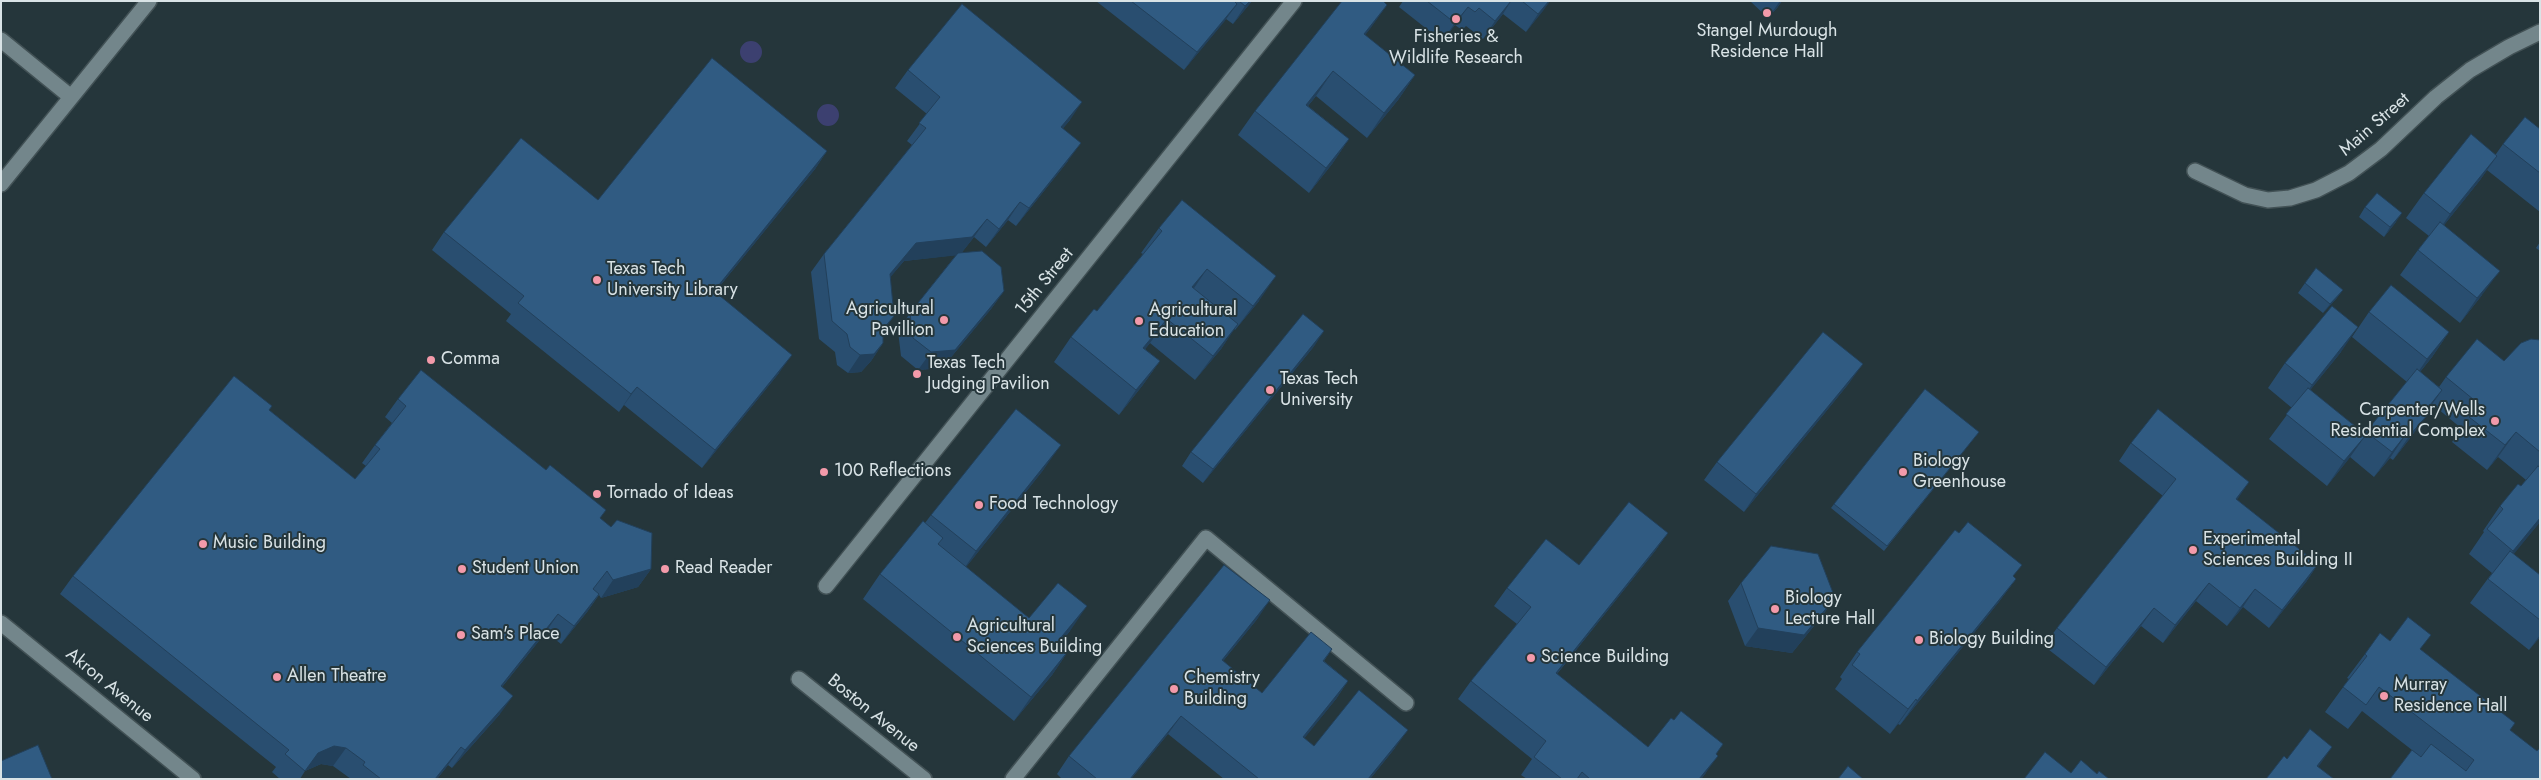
<!DOCTYPE html>
<html>
<head>
<meta charset="utf-8">
<style>
  body { margin:0 }
  #map { position:relative; width:2541px; height:780px; overflow:hidden; background:#25363b; font-family:Jost,sans-serif }
  canvas { display:block }
  .frame { position:absolute; inset:0; border:2px solid #d9e3e6; pointer-events:none }
</style>
</head>
<body>
<div id="map">
<canvas width="2541" height="780"></canvas>
<div class="frame"></div>
</div>
<script>
const c = document.querySelector('canvas').getContext('2d');
c.lineJoin = 'round';
function fill(path, color) {
  c.fillStyle = color;
  c.fill(path, 'evenodd');
}
function poly(rows) {
  const path = new Path2D();
  for (const r of rows) {
    if (r.length === 3) {
      path.moveTo(r[0] + r[2], r[1]);
      path.arc(r[0], r[1], r[2], 0, 2 * Math.PI);
      continue;
    }
    path.moveTo(r[0], r[1]);
    for (let i = 2; i < r.length; i += 2) path.lineTo(r[i], r[i + 1]);
  }
  return path;
}
function strokePath(path, color, width, dash) {
  c.strokeStyle = color;
  c.lineWidth = width;
  c.lineCap = dash ? 'butt' : 'round';
  c.setLineDash(dash || []);
  c.stroke(path);
}
function drawText(font, color, halo, rows, align = 'center') {
  c.font = font + ' Jost,sans-serif';
  c.lineWidth = 4;
  c.setLineDash([]);
  c.textBaseline = 'middle';
  c.strokeStyle = halo;
  c.fillStyle = color;
  for (const [text, x, y, turn = 0] of rows) {
    c.save();
    c.translate(x, y);
    c.rotate((+turn || 0) * Math.PI / 180);
    c.textAlign = isNaN(turn) ? turn : align;
    if (halo) c.strokeText(text, 0, 0);
    c.fillText(text, 0, 0);
    c.restore();
  }
}
fill(poly([
  [751,52,11],
  [828,115,11]
]), '#3c4070');
const minor = poly([
  [1,40,71,97],
  [2195,171,2245,195,2268,200,2290,198,2316,190,2349,173,2381,149,2436,97,2470,70,2509,47,2540,32],
  [1,184,149,1],
  [826,586,1294,1],
  [1,623,193,779],
  [799,679,924,779],
  [1013,779,1206,538,1406,703]
]);
strokePath(minor, '#425155', 18);
strokePath(minor, '#73868b', 15);
fill(poly([
  [1096,1,1252,1,1233,24,1226,19,1184,70],
  [1403,1,1550,1,1526,32,1503,14,1483,39,1466,26,1462,30,1455,25,1442,41,1399,7],
  [1750,1,1782,1,1777,8,1768,18],
  [1387,5,1365,35,1415,75,1398,100,1367,138,1316,96,1308,106,1349,139,1332,164,1309,193,1238,135,1255,111],
  [908,70,1070,120,1063,128,1068,161,1016,226,1008,220,986,247,974,237,962,252,1004,291,991,309,942,368,918,370,901,356,898,331,910,313,956,255,904,261,890,277,894,316,883,331,883,343,871,361,861,372,848,373,837,365,835,352,819,339,811,272,824,254,912,145,907,141,927,114,895,88],
  [2540,129,2540,212,2487,170,2480,180,2444,225,2482,295,2460,323,2400,275,2418,250,2429,236,2406,218,2424,193,2496,154,2503,144],
  [827,151,815,169,715,292,779,373,702,468,624,405,619,412,506,321,511,314,432,250,444,232],
  [2365,207,2396,222,2384,237,2359,217],
  [1159,228,1259,301,1235,330,1234,329,1221,349,1195,380,1150,343,1145,349,1160,361,1142,386,1119,415,1054,362,1071,337,1097,311,1143,254,1141,253],
  [2540,242,2540,251,2536,248],
  [2305,283,2343,290,2336,299,2323,313,2298,293],
  [2369,312,2449,332,2432,357,2420,372,2439,387,2446,377,2504,361,2540,340,2540,522,2513,554,2540,575,2540,637,2529,650,2470,603,2492,573,2469,554,2484,532,2483,531,2500,506,2521,486,2526,480,2498,457,2487,470,2452,442,2461,428,2432,404,2411,437,2393,460,2390,458,2374,477,2350,457,2327,486,2269,439,2292,408,2268,388,2285,363,2341,352,2310,390,2365,434,2407,382,2352,337],
  [1315,345,1203,483,1182,466,1191,452],
  [1850,382,1744,512,1704,480,1717,462],
  [398,399,600,519,651,569,638,587,601,598,599,595,587,612,561,644,546,632,502,687,500,714,452,768,448,765,437,779,351,779,333,766,321,764,305,771,300,779,280,779,272,772,276,767,60,594,73,576,269,410,355,479,366,466,362,463,375,445,392,423,385,417],
  [1979,432,1884,551,1831,508,1834,504],
  [2131,443,2237,500,2318,564,2306,582,2269,628,2243,607,2227,626,2196,601,2163,643,2141,626,2094,685,2044,646,2057,628,2163,496,2119,461],
  [1044,469,966,567,1029,618,1070,631,1060,643,1069,650,1052,675,1014,721,863,599,880,574,925,523,931,515],
  [1668,533,1655,551,1557,674,1648,747,1674,720,1723,744,1716,754,1705,774,1701,779,1527,779,1521,775,1532,759,1458,699,1471,681,1517,624,1494,606,1507,588,1579,565],
  [2014,577,2016,579,1998,603,1900,725,1898,724,1890,734,1835,689,1842,679,1840,677,1857,652],
  [1741,583,1835,598,1822,616,1792,653,1745,646,1728,601],
  [1258,618,1223,661,1262,693,1332,649,1324,661,1348,681,1336,699,1304,738,1314,746,1395,748,1370,779,1224,779,1168,734,1131,779,1062,779,1057,774,1069,756],
  [2390,641,2421,650,2510,730,2540,779,2390,779,2412,750,2362,711,2348,729,2325,712,2349,679,2347,678,2365,654]
]), '#294e70');
fill(poly([
  [1250,1,1252,1,1233,24,1245,6],
  [1511,1,1503,14,1483,39,1495,21],
  [1549,1,1550,1,1543,11,1526,32,1538,14],
  [1780,1,1782,1,1777,8,1768,18],
  [1237,4,1224,22,1184,70,1197,52],
  [1387,5,1370,29,1346,58,1364,34],
  [1468,7,1455,25,1442,41,1455,23],
  [1333,71,1316,96,1289,129,1306,105],
  [1415,75,1398,100,1367,138,1384,113],
  [1082,102,1070,120,1049,145,1061,127],
  [1349,139,1332,164,1309,193,1326,168],
  [1081,143,1068,161,1016,226,1029,208],
  [827,151,815,169,701,309,714,291],
  [2497,156,2480,180,2433,239,2450,214],
  [1020,202,1008,220,986,247,999,229],
  [2402,213,2396,222,2384,237,2390,227],
  [987,219,974,237,960,255,904,261,878,292,890,274,916,243],
  [1207,269,1190,294,1192,287],
  [2500,271,2482,295,2460,323,2477,298],
  [1276,276,1259,301,1235,330,1253,306],
  [2343,290,2336,299,2323,313,2330,304],
  [1004,291,991,309,942,368,918,370,931,352],
  [1167,319,1150,343,1126,372,1143,348],
  [1238,324,1221,349,1195,380,1213,356],
  [2358,327,2341,352,2294,410,2312,385],
  [1324,331,1315,345,1203,483,1213,469],
  [2449,332,2432,357,2410,384,2427,359],
  [883,343,871,361,861,372,848,373,860,355],
  [792,355,779,373,702,468,715,450],
  [1160,361,1142,386,1119,415,1136,390],
  [1863,364,1850,382,1744,512,1756,494],
  [637,387,624,405,619,412,631,394],
  [2442,390,2425,415,2408,435,2426,410],
  [2429,413,2411,437,2393,460,2410,435],
  [2516,432,2498,457,2487,470,2505,445],
  [2407,433,2390,458,2374,477,2392,452],
  [2366,435,2348,460,2327,486,2344,461],
  [1061,445,1044,469,959,576,976,551],
  [2249,482,2237,500,2236,499],
  [2540,518,2540,522,2496,576,2513,551],
  [1668,533,1655,551,1543,691,1556,673],
  [2318,564,2306,582,2269,628,2282,610],
  [651,569,638,587,601,598,613,580],
  [2016,579,1998,603,1900,725,1917,701],
  [2209,583,2196,601,2163,643,2175,625],
  [2255,589,2243,607,2227,626,2240,608],
  [599,594,587,612,561,644,574,626],
  [1835,598,1822,616,1792,653,1745,646,1758,628],
  [1270,600,1258,618,1209,678,1222,660],
  [1087,606,1070,631,1041,666,1058,641],
  [2154,608,2141,626,2094,685,2106,667],
  [558,614,546,632,488,704,501,686],
  [2540,635,2540,637,2529,650],
  [1069,650,1052,675,1014,721,1031,697],
  [1348,681,1336,699,1291,755,1303,737],
  [513,696,500,714,452,768,465,750],
  [1916,699,1898,724,1890,734,1908,709],
  [1181,716,1168,734,1131,779,1130,779],
  [1408,730,1395,748,1370,779,1368,779],
  [334,746,346,748,333,766,321,764,305,771,318,753],
  [461,747,448,765,437,779,435,779],
  [2332,747,2315,772,2317,766],
  [1718,756,1705,774,1701,779,1699,779]
]), '#22405b');
const building = poly([
  [1131,1,1234,1,1237,4,1197,52,1131,1],
  [1239,1,1250,1,1245,6,1239,1],
  [1342,1,1383,1,1387,5,1364,34,1415,75,1384,113,1333,71,1306,105,1349,139,1326,168,1255,111,1342,1],
  [1427,1,1511,1,1495,21,1479,8,1475,12,1468,7,1455,23,1427,1],
  [1522,1,1549,1,1538,14,1522,1],
  [962,4,1082,102,1061,127,1081,143,1029,208,1020,202,999,229,987,219,972,237,916,243,890,274,894,316,883,329,883,343,874,354,860,355,850,347,847,334,832,321,824,254,926,128,919,123,940,97,908,70,962,4],
  [712,58,827,151,714,291,792,355,715,450,637,387,631,394,518,303,524,296,444,232,521,138,598,200,712,58],
  [2525,117,2540,129,2540,173,2503,144,2525,117],
  [2471,134,2497,156,2450,214,2424,193,2471,134],
  [2377,193,2402,213,2390,227,2365,207,2377,193],
  [1182,200,1276,276,1253,306,1207,269,1192,287,1238,324,1213,356,1167,319,1143,348,1160,361,1136,390,1071,337,1094,309,1097,311,1162,231,1159,228,1182,200],
  [2440,222,2500,271,2477,298,2418,250,2440,222],
  [982,251,1001,267,1004,291,955,350,931,352,913,338,910,313,958,253,982,251],
  [2316,268,2343,290,2330,304,2305,283,2316,268],
  [2391,285,2449,332,2427,359,2369,312,2391,285],
  [2332,306,2358,327,2312,385,2285,363,2332,306],
  [1303,314,1324,331,1213,469,1191,452,1303,314],
  [1823,332,1863,364,1756,494,1717,462,1823,332],
  [2477,339,2504,361,2521,343,2531,339,2540,340,2540,452,2516,432,2505,445,2469,417,2479,404,2446,377,2477,339],
  [2417,369,2442,390,2426,410,2429,413,2410,435,2407,433,2392,452,2366,432,2417,369],
  [421,370,546,470,550,465,606,510,600,518,611,527,617,520,652,533,651,569,613,580,607,571,593,589,599,594,574,626,558,614,501,686,513,696,465,750,461,747,435,779,381,779,363,765,365,762,346,748,334,746,318,753,305,771,285,754,289,750,73,576,234,376,272,406,269,410,355,479,380,449,375,445,406,406,398,399,421,370],
  [2308,388,2366,435,2344,461,2286,414,2308,388],
  [1925,389,1979,432,1887,546,1834,504,1925,389],
  [1016,409,1061,445,976,551,931,515,1016,409],
  [2158,409,2249,482,2236,499,2318,564,2282,610,2255,589,2240,608,2209,583,2175,625,2154,608,2106,667,2057,628,2176,479,2131,443,2158,409],
  [2538,466,2540,468,2540,518,2513,551,2487,529,2503,509,2500,506,2518,484,2521,486,2538,466],
  [1629,502,1668,533,1556,673,1648,747,1671,718,1674,720,1681,711,1723,744,1716,754,1718,756,1699,779,1590,779,1582,772,1577,779,1562,779,1534,757,1546,741,1471,681,1531,607,1507,588,1546,539,1579,565,1629,502],
  [923,521,943,538,938,544,1029,618,1058,583,1087,606,1058,641,1069,650,1031,697,880,574,923,521],
  [1968,522,2022,565,2013,576,2016,579,1917,701,1916,699,1908,709,1852,665,1860,654,1857,652,1955,530,1959,533,1968,522],
  [1771,546,1818,554,1835,598,1804,635,1758,628,1741,583,1771,546],
  [2510,551,2540,575,2540,620,2488,579,2510,551],
  [1224,565,1270,600,1222,660,1262,693,1311,632,1332,649,1323,661,1348,681,1303,737,1314,746,1359,690,1408,730,1368,779,1259,779,1181,716,1130,779,1097,779,1069,756,1224,565],
  [2408,617,2431,635,2420,649,2515,723,2510,730,2537,751,2540,748,2540,779,2390,779,2412,750,2421,757,2431,744,2466,771,2474,760,2379,687,2366,705,2343,687,2367,656,2365,654,2380,633,2390,641,2408,617],
  [2310,729,2332,747,2317,766,2334,779,2266,779,2284,756,2287,759,2310,729],
  [38,745,52,779,1,779,1,761,38,745],
  [2045,752,2071,773,2081,760,2097,774,2099,771,2109,779,2024,779,2045,752],
  [1848,766,1863,779,1838,779,1848,766]
]);
fill(building, '#305b82');
strokePath(building, '#22405b', 1);
for (const [x, y, r, color] of [
  [1767,13,5,"#f39aaa"],
  [1456,19,5,"#f39aaa"],
  [597,280,5,"#f39aaa"],
  [944,320,5,"#f39aaa"],
  [1139,321,5,"#f39aaa"],
  [431,360,5,"#f39aaa"],
  [917,374,5,"#f39aaa"],
  [1270,390,5,"#f39aaa"],
  [2495,421,5,"#f39aaa"],
  [824,472,5,"#f39aaa"],
  [1903,472,5,"#f39aaa"],
  [597,494,5,"#f39aaa"],
  [979,505,5,"#f39aaa"],
  [203,544,5,"#f39aaa"],
  [2193,550,5,"#f39aaa"],
  [462,569,5,"#f39aaa"],
  [665,569,5,"#f39aaa"],
  [1775,609,5,"#f39aaa"],
  [461,635,5,"#f39aaa"],
  [957,637,5,"#f39aaa"],
  [1919,640,5,"#f39aaa"],
  [1531,658,5,"#f39aaa"],
  [277,677,5,"#f39aaa"],
  [1174,689,5,"#f39aaa"],
  [2384,696,5,"#f39aaa"]
]) {
  const dot = new Path2D();
  dot.arc(x, y, r, 0, 2 * Math.PI);
  c.fillStyle = color;
  c.fill(dot);
  strokePath(dot, '#25363b', 2);
}
drawText('18px', '#d9e3e6', '#25363b', [
  ["Stangel Murdough",1767,32,"center"],
  ["Residence Hall",1767,53,"center"],
  ["Fisheries &",1456,38,"center"],
  ["Wildlife Research",1456,59,"center"],
  ["Texas Tech",607,270],
  ["University Library",607,291],
  ["Agricultural",934,310,"right"],
  ["Pavillion",934,331,"right"],
  ["Agricultural",1149,311],
  ["Education",1149,332],
  ["Comma",441,360],
  ["Texas Tech",927,364],
  ["Judging Pavilion",927,385],
  ["Texas Tech",1280,380],
  ["University",1280,401],
  ["Carpenter/Wells",2485,411,"right"],
  ["Residential Complex",2485,432,"right"],
  ["Biology",1913,462],
  ["Greenhouse",1913,483],
  ["100 Reflections",834,472],
  ["Tornado of Ideas",607,494],
  ["Food Technology",989,505],
  ["Experimental",2203,540],
  ["Sciences Building II",2203,561],
  ["Music Building",213,544],
  ["Student Union",472,569],
  ["Read Reader",675,569],
  ["Biology",1785,599],
  ["Lecture Hall",1785,620],
  ["Agricultural",967,627],
  ["Sciences Building",967,648],
  ["Sam's Place",471,635],
  ["Biology Building",1929,640],
  ["Science Building",1541,658],
  ["Allen Theatre",287,677],
  ["Chemistry",1184,679],
  ["Building",1184,700],
  ["Murray",2394,686],
  ["Residence Hall",2394,707]
], 'left');
drawText('18px', '#d9e3e6', '#25363b', [
  ["Main Street",2375,125,-41],
  ["15th Street",1045,282,-51],
  ["Akron Avenue",109,686,39],
  ["Boston Avenue",873,714,39]
]);
</script>
</body>
</html>
